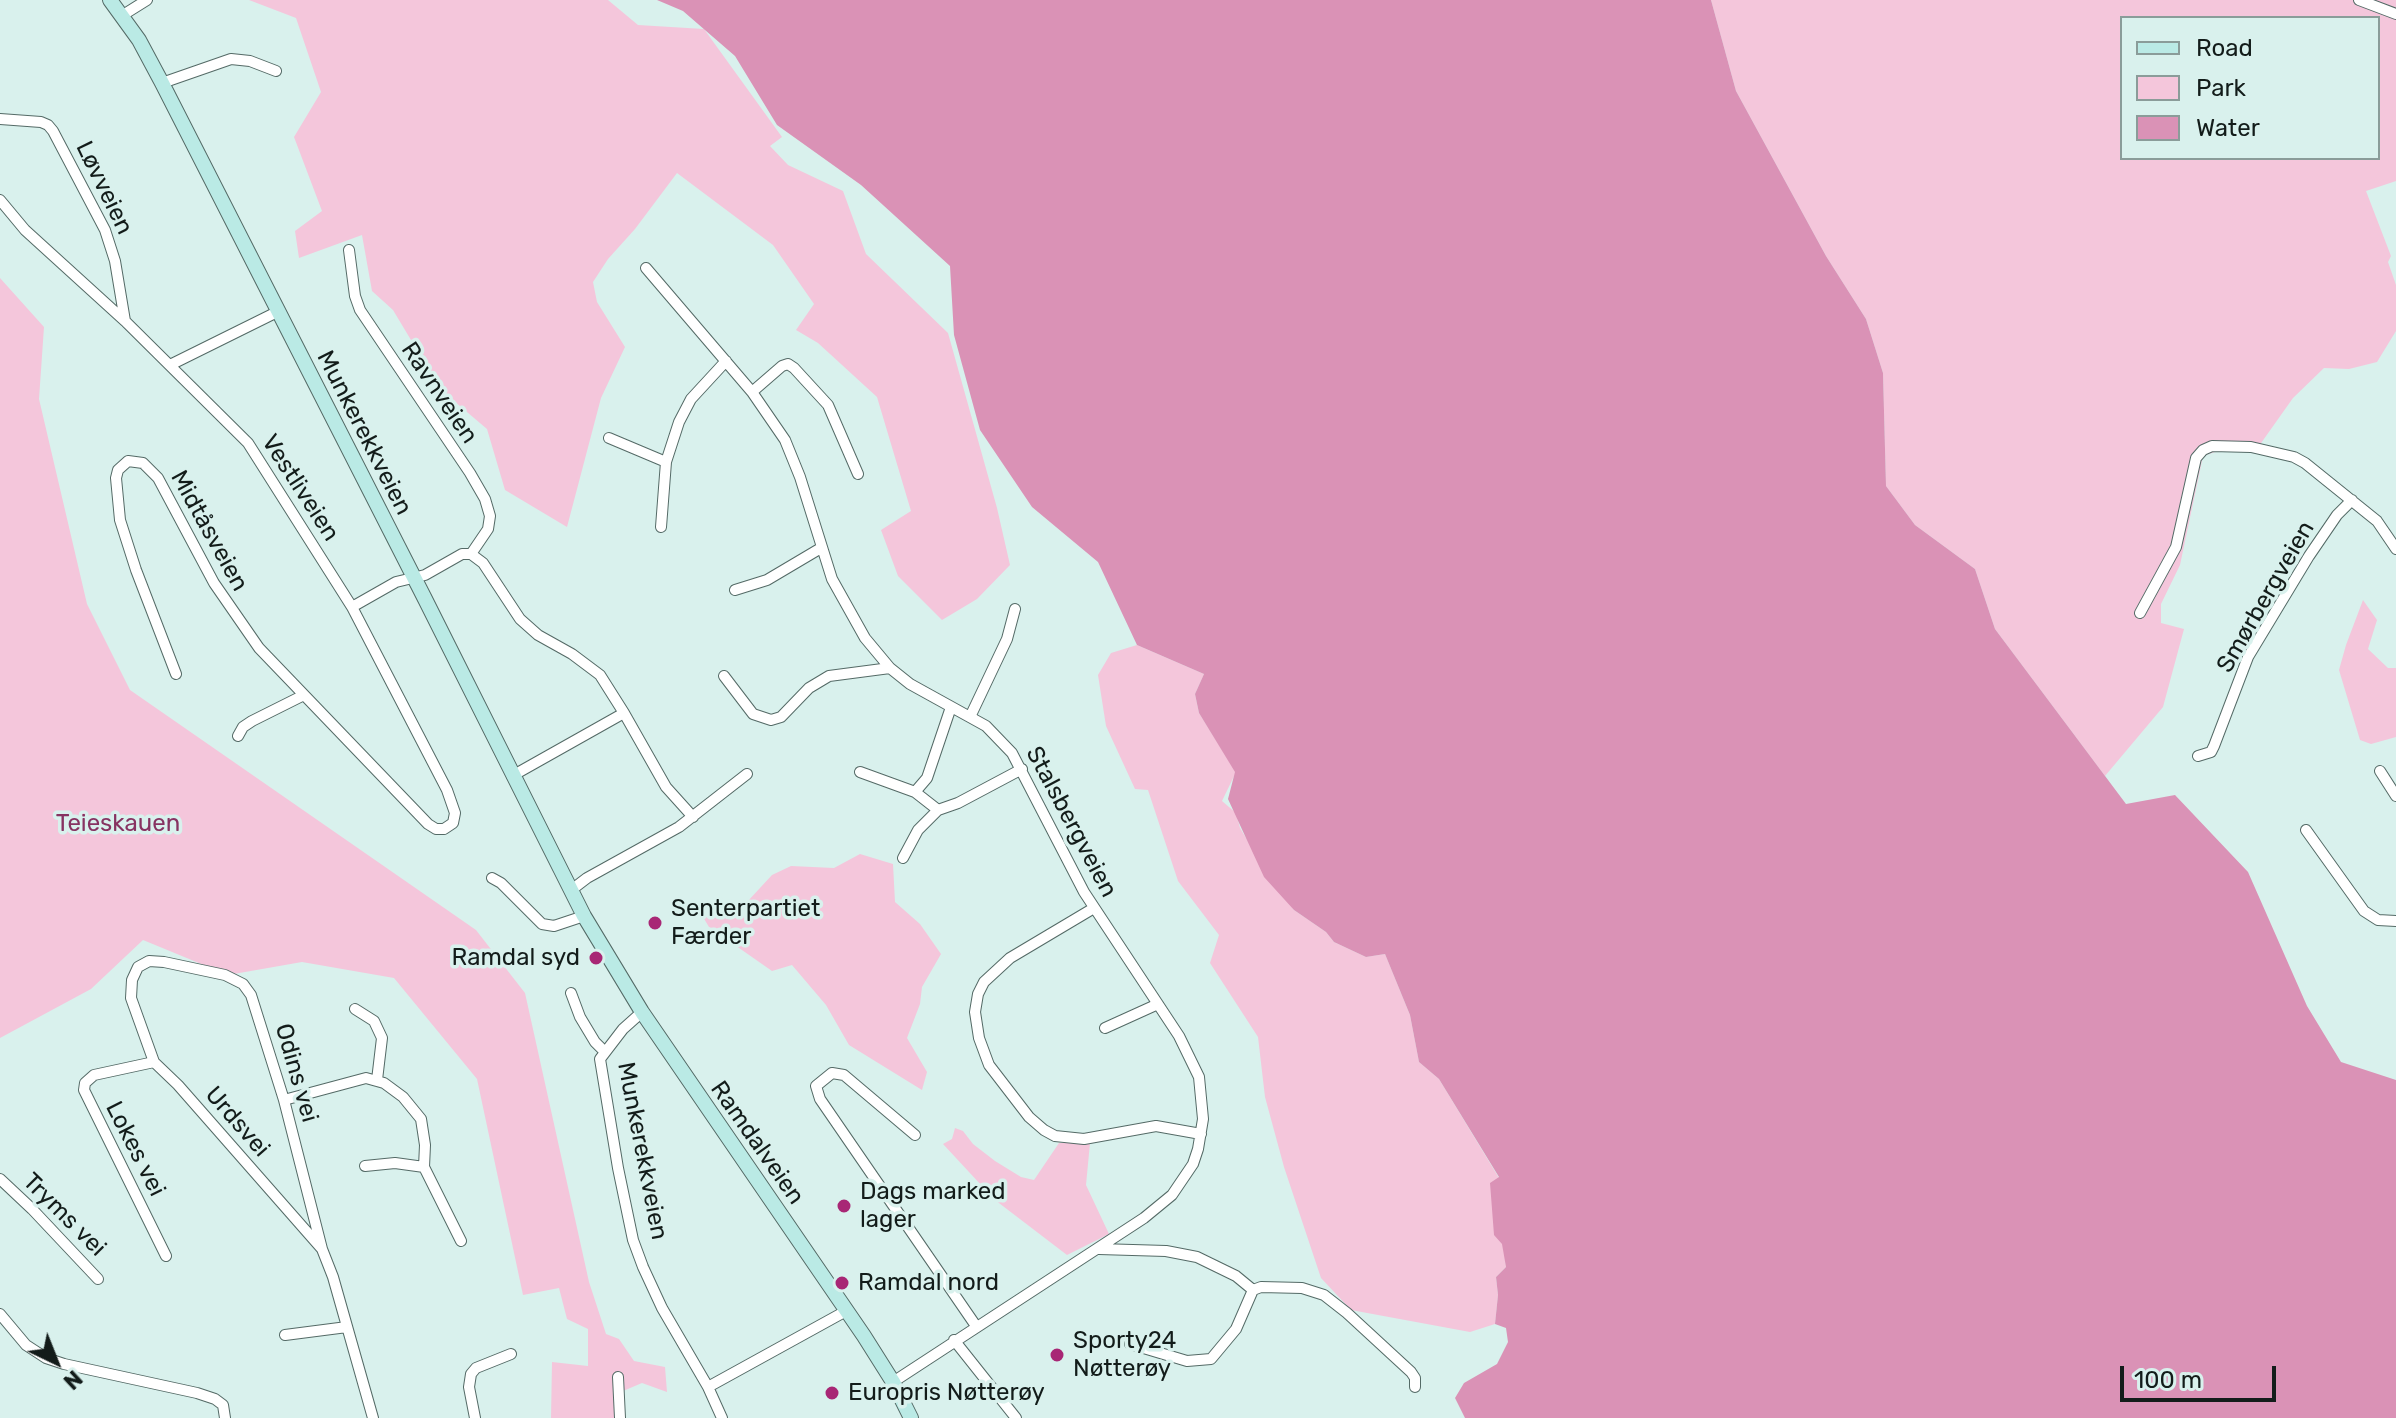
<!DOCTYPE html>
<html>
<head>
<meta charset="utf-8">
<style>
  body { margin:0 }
  #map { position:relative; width:2396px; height:1418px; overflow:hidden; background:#d9f1ed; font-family:Rubik,sans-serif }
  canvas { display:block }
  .legend { position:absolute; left:2120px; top:16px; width:260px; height:144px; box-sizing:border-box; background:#d9f1ed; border:2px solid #8a9c99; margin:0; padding:10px 14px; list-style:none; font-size:24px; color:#131c1a }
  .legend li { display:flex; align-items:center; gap:16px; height:40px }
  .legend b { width:40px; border:2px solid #8a9c99 }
  .north { position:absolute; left:16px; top:1322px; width:80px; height:80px; -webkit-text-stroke:6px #d9f1ed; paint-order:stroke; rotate:137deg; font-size:22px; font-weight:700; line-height:32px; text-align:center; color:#131c1a }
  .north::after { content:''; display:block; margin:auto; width:28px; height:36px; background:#131c1a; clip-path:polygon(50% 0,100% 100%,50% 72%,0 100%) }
  .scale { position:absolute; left:2120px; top:1366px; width:156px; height:36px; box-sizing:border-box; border:4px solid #131c1a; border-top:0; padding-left:10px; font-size:24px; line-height:28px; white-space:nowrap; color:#131c1a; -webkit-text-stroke:6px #d9f1ed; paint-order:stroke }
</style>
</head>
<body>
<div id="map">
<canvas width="2396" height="1418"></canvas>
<ul class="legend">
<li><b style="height:10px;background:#baeae5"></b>Road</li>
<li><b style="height:22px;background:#f4c6db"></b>Park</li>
<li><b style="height:22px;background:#da92b6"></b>Water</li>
</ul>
<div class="north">N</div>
<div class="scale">100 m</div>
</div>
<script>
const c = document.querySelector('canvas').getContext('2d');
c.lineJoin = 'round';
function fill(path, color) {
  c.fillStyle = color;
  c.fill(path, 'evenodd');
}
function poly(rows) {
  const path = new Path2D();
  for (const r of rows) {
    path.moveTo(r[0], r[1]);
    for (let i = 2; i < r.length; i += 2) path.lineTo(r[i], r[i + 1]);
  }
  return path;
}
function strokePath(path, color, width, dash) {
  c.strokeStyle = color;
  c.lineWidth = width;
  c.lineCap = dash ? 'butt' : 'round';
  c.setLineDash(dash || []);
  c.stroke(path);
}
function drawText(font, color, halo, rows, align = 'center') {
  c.font = font + ' Rubik,sans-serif';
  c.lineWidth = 7;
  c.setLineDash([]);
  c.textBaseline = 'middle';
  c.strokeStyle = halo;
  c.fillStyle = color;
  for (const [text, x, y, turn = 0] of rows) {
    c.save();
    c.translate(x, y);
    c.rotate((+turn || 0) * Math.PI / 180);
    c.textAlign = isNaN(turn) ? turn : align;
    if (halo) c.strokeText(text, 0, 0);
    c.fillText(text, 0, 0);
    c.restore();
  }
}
fill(poly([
  [249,0,608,0,638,25,704,29,782,137,770,146,788,165,843,191,866,254,948,333,997,508,1010,565,977,599,942,620,898,576,881,530,911,511,877,397,818,343,796,330,814,304,773,245,677,173,635,229,608,259,593,282,597,302,625,347,601,398,567,527,505,490,487,429,441,390,393,310,372,291,362,235,299,258,295,231,322,211,294,137,321,92,296,18],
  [1711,0,2396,0,2396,181,2366,191,2391,256,2388,262,2396,285,2396,331,2377,362,2349,369,2324,368,2293,398,2254,453,2224,449,2203,456,2180,565,2161,604,2161,623,2184,629,2163,707,2105,776,1995,629,1975,569,1915,525,1886,486,1883,373,1866,319,1826,256,1736,91],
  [2122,18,2378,18,2378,158,2122,158],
  [0,278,44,327,39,399,87,604,130,690,476,930,525,993,589,1282,606,1334,619,1339,634,1361,665,1367,667,1392,642,1383,616,1394,615,1418,551,1418,552,1362,588,1366,588,1329,567,1319,559,1288,523,1295,477,1079,394,978,302,962,228,975,143,940,91,989,0,1038],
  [2363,600,2377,620,2368,649,2388,668,2396,668,2396,737,2371,744,2360,740,2339,670,2346,645],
  [1137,645,1204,674,1195,694,1199,713,1236,772,1222,801,1236,813,1240,828,1252,848,1294,910,1326,932,1334,942,1366,957,1385,954,1410,1015,1419,1062,1439,1079,1499,1178,1506,1267,1496,1277,1498,1295,1495,1324,1470,1332,1351,1310,1321,1278,1284,1167,1265,1097,1258,1037,1210,963,1219,935,1178,881,1148,790,1135,789,1106,726,1098,675,1111,653],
  [860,854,893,864,895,902,920,924,941,954,922,987,920,1004,907,1038,927,1072,922,1090,849,1045,826,1005,792,965,772,971,709,927,703,917,747,902,772,875,791,866,834,868],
  [955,1128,963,1131,973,1144,995,1161,1021,1177,1034,1180,1059,1143,1090,1143,1086,1185,1109,1234,1067,1255,995,1200,943,1144,952,1139]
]), '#f4c6db');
fill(poly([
  [657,0,1711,0,1736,91,1826,256,1866,319,1883,373,1886,486,1915,525,1975,569,1995,629,2126,804,2175,795,2248,872,2307,1006,2341,1062,2396,1080,2396,1418,1465,1418,1455,1398,1464,1383,1497,1364,1508,1342,1506,1328,1495,1324,1498,1295,1496,1277,1506,1267,1502,1244,1494,1235,1490,1183,1499,1177,1439,1079,1419,1062,1410,1015,1385,954,1366,957,1334,942,1326,932,1294,910,1264,877,1228,799,1235,772,1199,713,1195,694,1204,674,1137,645,1098,562,1032,507,980,430,954,335,950,266,861,185,777,125,735,56,683,11]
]), '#da92b6');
const street = poly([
  [2359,0,2396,14],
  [123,15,147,0],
  [162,83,231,59,250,61,276,71],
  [0,119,41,122,48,125,53,131,105,230,115,261,125,321],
  [0,200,25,230,125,321,248,443,352,607],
  [646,268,752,392,785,440,800,477,832,579,865,638,890,668,910,684,986,726,1012,753,1084,892,1179,1036,1199,1077,1203,1119,1198,1149,1193,1164,1172,1195,1144,1218,893,1382],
  [170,365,277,312],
  [752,392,782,366,788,364,794,368,828,405,858,474],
  [609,438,666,462],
  [661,527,666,462,679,422,691,399,726,361],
  [471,554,483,563,520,619,538,635,572,654,600,675,624,713,512,776],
  [735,590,767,580,821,548],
  [2140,613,2176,547,2196,458,2203,450,2212,446,2251,447,2294,457,2305,463,2377,521,2396,549],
  [176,674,136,570,120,520,116,478,118,470,128,461,143,463,158,478,214,583,259,648,428,824,436,829,444,829,453,823,455,813,447,790,352,607,396,582,425,575,462,554,471,554,488,529,490,516,485,499,470,473,360,310,355,296,349,250],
  [724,676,753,714,771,720,781,717,809,688,829,676,890,668],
  [624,713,666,787,693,817],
  [970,717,1007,639,1015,609],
  [238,736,243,727,252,721,304,695],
  [2198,756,2211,752,2214,746,2248,657,2309,556,2337,515,2352,500],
  [2380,771,2396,796],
  [860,772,915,792,938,810],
  [915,792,927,778,951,707],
  [2306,830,2364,911,2378,920,2396,921],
  [903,858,918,830,938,810,958,803,1022,769],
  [492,878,501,883,542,924,554,926,584,916],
  [570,891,587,878,679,827,747,774],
  [1094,908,1010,958,984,982,978,994,975,1012,979,1038,989,1065,1029,1117,1044,1130,1055,1136,1084,1139,1156,1126,1201,1134],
  [571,993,580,1017,595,1042,604,1051],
  [355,1009,374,1021,382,1038,377,1080],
  [642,1012,623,1029,600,1059,618,1168,633,1240,643,1267,662,1308,708,1387,722,1418],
  [1105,1028,1158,1004],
  [154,1062,94,1075,85,1083,84,1090,166,1256],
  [284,1100,366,1078,384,1083,403,1097,421,1119,425,1145,424,1167,461,1241],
  [915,1135,844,1075,832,1073,816,1086,820,1099,976,1326],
  [365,1166,395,1163,424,1167],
  [0,1179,32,1209,98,1279],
  [322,1249,178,1085,154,1062,131,998,132,980,138,967,149,961,164,962,225,975,243,984,251,995,284,1100,322,1249,333,1277,373,1418],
  [1099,1249,1166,1251,1197,1257,1236,1276,1253,1290,1236,1329,1211,1359,1187,1361,1130,1344],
  [1253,1290,1261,1287,1302,1288,1324,1295,1347,1313,1411,1372,1415,1378,1415,1387],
  [0,1314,26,1345,46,1358,64,1364,197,1393,215,1399,223,1405,225,1418],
  [285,1335,347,1327],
  [954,1340,1016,1418],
  [618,1377,620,1418],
  [708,1387,846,1311],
  [475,1418,469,1387,471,1374,476,1368,511,1354]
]);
const secondary = poly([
  [110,0,139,40,162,83,424,597,584,916,642,1012,864,1336,893,1382,911,1418]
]);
strokePath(street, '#546a66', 12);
strokePath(secondary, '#546a66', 16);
strokePath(street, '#fff', 10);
strokePath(secondary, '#baeae5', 14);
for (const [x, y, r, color] of [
  [655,923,8,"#a82775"],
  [596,958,8,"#a82775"],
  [844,1206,8,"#a82775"],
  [842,1283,8,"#a82775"],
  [1057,1355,8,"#a82775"],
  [832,1393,8,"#a82775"]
]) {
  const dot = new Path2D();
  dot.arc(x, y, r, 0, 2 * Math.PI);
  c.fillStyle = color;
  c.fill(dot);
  strokePath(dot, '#d9f1ed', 3);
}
drawText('24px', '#131c1a', '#d9f1ed', [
  ["Løvveien",104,188,64],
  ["Ravnveien",439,393,56],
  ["Munkerekkveien",364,433,63],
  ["Vestliveien",300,488,57],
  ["Midtåsveien",209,531,61],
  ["Smørbergveien",2266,597,-60],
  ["Stalsbergveien",1071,822,62],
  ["Odins vei",296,1073,74],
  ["Urdsvei",237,1122,49],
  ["Ramdalveien",757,1143,55],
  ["Lokes vei",135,1149,63],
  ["Munkerekkveien",642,1151,79],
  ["Tryms vei",64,1215,45]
]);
drawText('24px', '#873362', '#d9f1ed', [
  ["Teieskauen",118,824]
]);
drawText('24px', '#131c1a', '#d9f1ed', [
  ["Senterpartiet",671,909],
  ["Færder",671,937],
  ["Ramdal syd",580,958,"right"],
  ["Dags marked",860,1192],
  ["lager",860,1220],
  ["Ramdal nord",858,1283],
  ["Sporty24",1073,1341],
  ["Nøtterøy",1073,1369],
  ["Europris Nøtterøy",848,1393]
], 'left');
</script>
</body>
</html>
